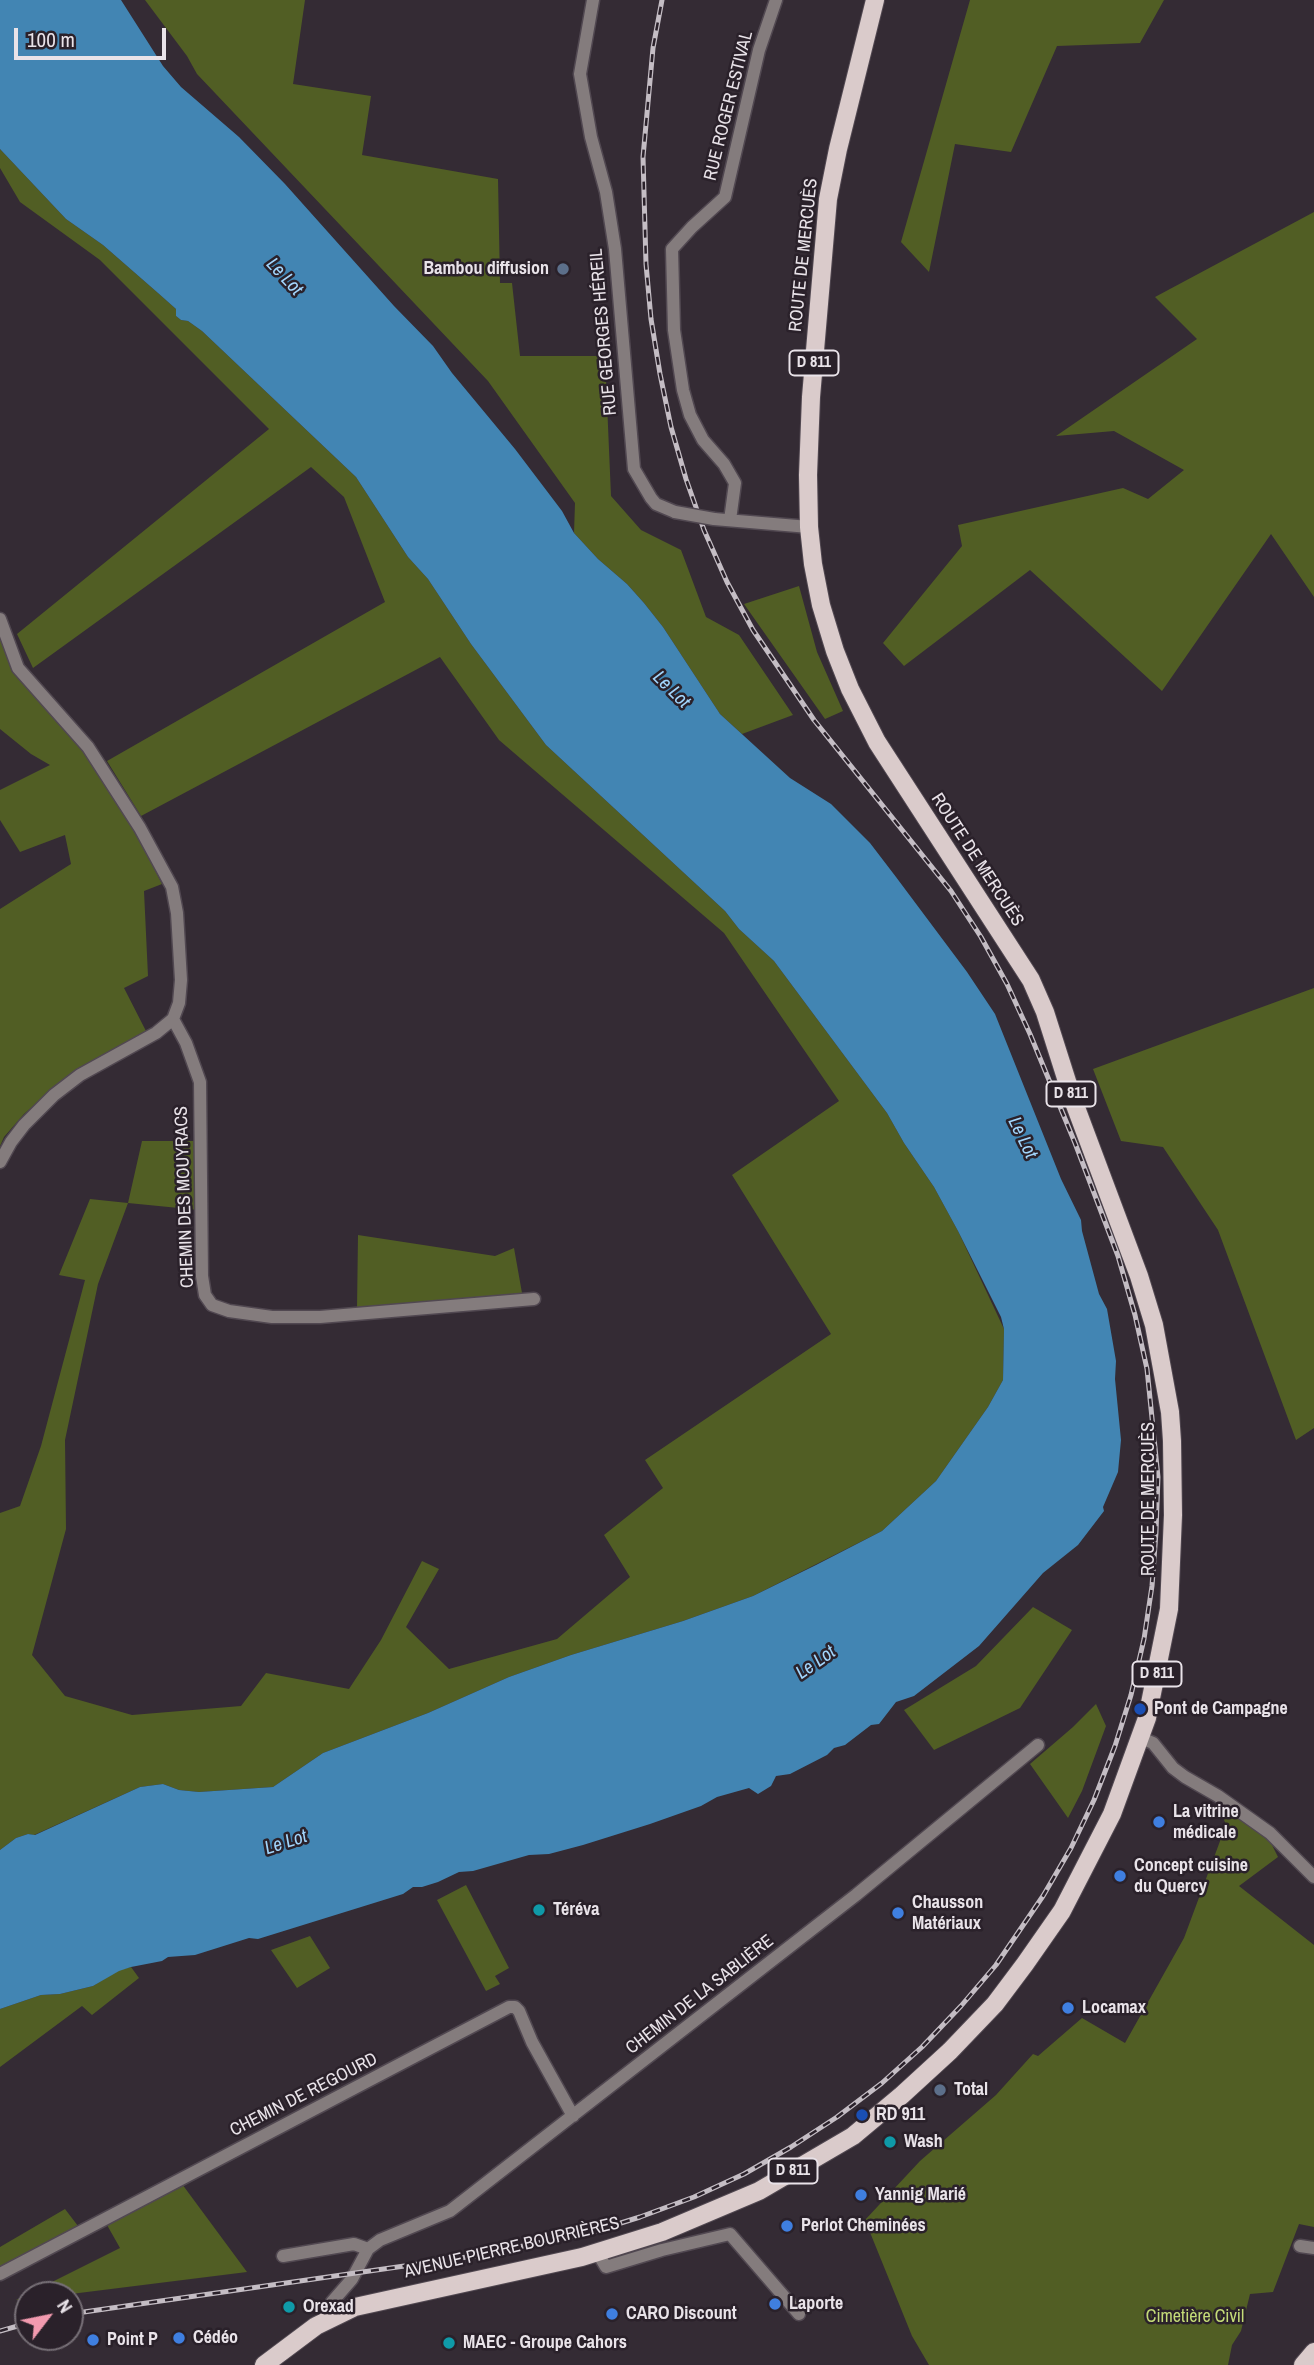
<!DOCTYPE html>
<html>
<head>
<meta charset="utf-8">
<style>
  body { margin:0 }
  #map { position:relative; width:1314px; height:2365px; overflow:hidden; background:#342b34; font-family:"Archivo Narrow",sans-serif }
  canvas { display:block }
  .north { position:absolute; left:14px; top:2281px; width:70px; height:70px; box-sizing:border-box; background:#2a212a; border:2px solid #766f76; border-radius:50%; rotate:58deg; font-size:19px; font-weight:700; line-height:28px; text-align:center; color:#e9e3e9 }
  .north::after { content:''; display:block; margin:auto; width:24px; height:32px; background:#f29aaf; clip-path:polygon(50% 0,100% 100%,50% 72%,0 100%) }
  .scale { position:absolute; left:14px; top:28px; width:152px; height:32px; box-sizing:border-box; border:4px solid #e9e3e9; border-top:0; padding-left:9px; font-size:21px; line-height:24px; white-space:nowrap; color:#e9e3e9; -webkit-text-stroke:5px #2a212a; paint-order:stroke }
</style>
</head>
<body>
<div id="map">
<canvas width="1314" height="2365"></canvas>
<div class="north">N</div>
<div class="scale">100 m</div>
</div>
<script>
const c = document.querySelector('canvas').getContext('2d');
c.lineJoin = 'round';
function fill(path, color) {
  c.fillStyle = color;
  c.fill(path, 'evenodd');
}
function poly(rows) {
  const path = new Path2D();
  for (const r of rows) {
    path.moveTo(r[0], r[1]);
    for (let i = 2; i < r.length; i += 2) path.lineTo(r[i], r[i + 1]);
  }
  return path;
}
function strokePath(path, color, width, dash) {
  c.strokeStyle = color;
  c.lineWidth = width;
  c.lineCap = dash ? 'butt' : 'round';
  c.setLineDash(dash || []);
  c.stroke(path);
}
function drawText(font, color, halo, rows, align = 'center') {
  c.font = font + ' "Archivo Narrow",sans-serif';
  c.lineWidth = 5;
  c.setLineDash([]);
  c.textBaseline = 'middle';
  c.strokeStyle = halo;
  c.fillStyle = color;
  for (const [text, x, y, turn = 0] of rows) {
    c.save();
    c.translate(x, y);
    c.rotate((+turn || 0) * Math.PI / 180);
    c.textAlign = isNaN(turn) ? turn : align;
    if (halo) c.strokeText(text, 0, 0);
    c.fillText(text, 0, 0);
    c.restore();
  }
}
fill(poly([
  [145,0,305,0,293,84,371,96,362,155,498,179,500,283,512,283,520,356,605,356,611,496,641,530,681,550,706,617,739,635,793,715,742,734,720,714,663,627,644,603,627,584,598,559,574,533,575,503,488,381,197,74,187,56],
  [970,0,1164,0,1140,43,1057,46,1011,152,955,144,929,272,901,242],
  [0,149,66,219,103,245,158,293,176,309,176,316,181,320,188,321,202,331,356,477,408,557,428,579,471,644,546,745,725,911,739,929,774,961,887,1113,904,1143,934,1187,958,1231,1004,1329,1003,1380,988,1407,936,1481,882,1531,753,1596,683,1621,571,1655,509,1677,428,1713,323,1753,273,1787,199,1792,179,1790,163,1784,140,1787,34,1835,28,1834,16,1838,0,1850,0,1513,20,1506,41,1446,85,1280,59,1275,90,1199,128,1203,142,1141,196,1141,199,1210,128,1203,98,1284,65,1440,66,1529,32,1655,65,1696,132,1715,241,1706,266,1673,349,1689,381,1640,422,1561,439,1569,406,1627,449,1669,557,1639,630,1577,604,1535,663,1488,645,1460,831,1334,732,1175,839,1101,724,933,499,740,440,657,141,816,107,761,385,602,344,497,311,467,33,668,17,634,269,429,100,260,20,202,0,168],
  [1314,212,1314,597,1271,534,1162,691,1030,570,904,666,883,643,962,546,958,525,1123,488,1148,499,1184,470,1114,431,1056,436,1197,339,1155,297],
  [799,586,817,652,843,711,825,719,744,604],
  [0,637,12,672,83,748,134,828,162,884,144,891,148,976,124,988,147,1033,64,1079,24,1114,4,1137,0,1146,0,909,71,864,65,835,20,852,0,820,0,790,50,765,31,754,0,729],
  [1314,988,1314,1428,1296,1440,1218,1230,1163,1147,1121,1141,1093,1069],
  [358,1235,495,1256,514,1248,522,1293,357,1309],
  [1033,1607,1072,1630,1020,1708,934,1750,904,1710,976,1666],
  [1096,1704,1106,1726,1082,1791,1068,1818,1030,1764,1073,1727],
  [1218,1804,1270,1841,1278,1857,1239,1886,1314,1945,1314,2227,1299,2224,1273,2292,1250,2294,1241,2331,1232,2345,1228,2365,929,2365,912,2336,865,2220,920,2161,996,2095,1033,2054,1038,2056,1082,2018,1125,2043,1184,1938,1226,1825],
  [466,1885,509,1968,495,1976,500,1984,486,1991,437,1900],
  [310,1936,330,1968,297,1988,271,1950],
  [131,1967,139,1978,92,2015,82,2006,0,2067,0,2009,41,1995,60,1994,93,1986,119,1970],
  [182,2184,247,2272,63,2295,28,2295,28,2299,16,2300,120,2248,107,2225],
  [65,2209,78,2226,0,2268,0,2247]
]), '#515e24');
fill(poly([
  [0,0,121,0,163,66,181,87,239,137,285,184,394,306,433,346,452,373,515,449,562,511,574,533,598,559,627,584,644,603,663,627,720,714,790,778,831,804,870,843,896,877,967,972,995,1014,1061,1179,1081,1220,1082,1231,1099,1294,1107,1309,1116,1361,1115,1379,1121,1440,1118,1472,1103,1507,1104,1511,1078,1545,1043,1573,979,1646,914,1696,896,1702,879,1724,871,1725,845,1745,834,1748,827,1755,790,1774,776,1776,771,1786,758,1794,749,1788,717,1797,701,1806,650,1824,583,1845,549,1854,529,1855,473,1871,459,1872,438,1882,422,1887,413,1887,403,1894,258,1939,249,1938,195,1955,168,1957,162,1961,131,1967,119,1971,93,1986,60,1994,41,1995,0,2009,0,1850,16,1838,28,1834,35,1835,140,1787,163,1784,179,1790,199,1792,273,1787,323,1753,428,1713,509,1677,571,1655,683,1621,753,1596,816,1565,882,1531,936,1481,988,1407,1003,1380,1004,1329,1001,1317,958,1231,934,1187,904,1143,887,1113,774,961,739,929,725,911,546,745,471,644,428,579,408,557,356,477,202,331,188,321,181,320,176,316,176,309,158,293,103,245,66,219,0,149]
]), '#4285b3');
const street = poly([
  [593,0,580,74,591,137,606,192,615,249,634,469,651,498,656,504,675,512],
  [714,519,809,527],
  [730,520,735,483,724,464,703,440,690,415,683,390,674,330,672,249,692,227,725,197,759,50,776,0],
  [0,619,18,668,88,747,140,828,172,887,177,913,181,980,179,1003,173,1019],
  [173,1019,186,1043,200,1082,202,1276,205,1295,212,1305,229,1311,272,1317,320,1317,534,1299],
  [0,1162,11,1142,24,1125,54,1095,80,1075,156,1033,173,1019],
  [1141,1738,1153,1743,1173,1768,1185,1777,1218,1796,1270,1833,1314,1877],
  [1300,2246,1314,2248],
  [597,2252,606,2267,662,2250,730,2234,799,2314],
  [283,2256,354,2244,368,2249],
  [0,2274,509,2007,515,2007,519,2011,532,2042,573,2116],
  [329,2318,329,2309,332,2302,352,2279,368,2249,380,2240,450,2211,856,1895,1038,1745]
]);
const primary = poly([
  [264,2365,316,2326,355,2307,582,2257,662,2232,759,2191,853,2136,902,2095,950,2051,995,2004,1025,1964,1062,1911,1112,1814,1147,1718,1169,1609,1173,1515,1172,1441,1170,1412,1154,1325,1139,1276,1072,1097,1045,1012,1031,980,877,742,850,689,835,651,821,605,813,564,809,527,808,475,811,397,828,199,838,149,875,0],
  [1303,2365,1314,2352]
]);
strokePath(street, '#514851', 15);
strokePath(primary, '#514851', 20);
strokePath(street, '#847c7d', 12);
strokePath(primary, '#dacbcb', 18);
const rail = poly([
  [70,2314,474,2256,592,2232,640,2217,694,2197,744,2174,791,2147,837,2117,882,2083,922,2047,961,2006,996,1965,1043,1896,1071,1848,1094,1800,1115,1746,1131,1695,1144,1639,1152,1586,1156,1532,1158,1477,1147,1369,1135,1315,1118,1256,1075,1143,1030,1034,1007,984,981,937,951,891,814,720,753,630,727,582,704,530,686,479,671,427,660,374,651,319,646,264,643,157,653,48,662,0],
  [0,2331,28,2323]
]);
strokePath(rail, '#c4bdc4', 5);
strokePath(rail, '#2a212a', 2.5, [8]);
const streetBridge = poly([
  [675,512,714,519]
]);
strokePath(streetBridge, '#514851', 15, []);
strokePath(streetBridge, '#847c7d', 12);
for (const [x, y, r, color] of [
  [563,269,7,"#5c6f8a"],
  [1140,1709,7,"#1a4fb4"],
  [1159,1822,7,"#3f7fe0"],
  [1120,1876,7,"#3f7fe0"],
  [539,1910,7,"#0f9aa8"],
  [898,1913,7,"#3f7fe0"],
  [1068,2008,7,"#3f7fe0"],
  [940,2090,7,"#5c6f8a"],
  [862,2115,7,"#1a4fb4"],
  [890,2142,7,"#0f9aa8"],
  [861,2195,7,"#3f7fe0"],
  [787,2226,7,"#3f7fe0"],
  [775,2304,7,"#3f7fe0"],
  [289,2307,7,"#0f9aa8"],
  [612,2314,7,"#3f7fe0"],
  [179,2338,7,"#3f7fe0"],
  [93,2340,7,"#3f7fe0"],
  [449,2343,7,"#0f9aa8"]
]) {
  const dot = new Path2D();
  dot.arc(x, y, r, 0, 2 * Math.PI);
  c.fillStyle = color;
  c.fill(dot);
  strokePath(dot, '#2a212a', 2.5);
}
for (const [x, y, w] of [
  [814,363,49],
  [1071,1094,49],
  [1157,1674,49],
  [793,2171,49]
]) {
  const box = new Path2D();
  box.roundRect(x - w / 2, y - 12.5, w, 25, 5);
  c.fillStyle = '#2a212a';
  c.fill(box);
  strokePath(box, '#e9e3e9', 2);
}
drawText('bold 16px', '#e9e3e9', null, [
  ["D 811",814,363],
  ["D 811",1071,1094],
  ["D 811",1157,1674],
  ["D 811",793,2171]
]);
drawText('18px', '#e9e3e9', '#2a212a', [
  ["RUE ROGER ESTIVAL",729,106,-76],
  ["ROUTE DE MERCUÈS",804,255,-84],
  ["RUE GEORGES HÉREIL",604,332,-95],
  ["ROUTE DE MERCUÈS",977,860,57],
  ["CHEMIN DES MOUYRACS",185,1197,-92],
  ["ROUTE DE MERCUÈS",1149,1499,-90],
  ["CHEMIN DE LA SABLIÈRE",700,1995,-38],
  ["CHEMIN DE REGOURD",304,2095,-27],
  ["AVENUE PIERRE BOURRIÈRES",512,2248,-13]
]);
drawText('bold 18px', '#e9e3e9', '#2a212a', [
  ["Bambou diffusion",549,269,"right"],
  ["Pont de Campagne",1154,1709],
  ["La vitrine",1173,1812],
  ["médicale",1173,1833],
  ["Concept cuisine",1134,1866],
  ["du Quercy",1134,1887],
  ["Chausson",912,1903],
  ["Matériaux",912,1924],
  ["Téréva",553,1910],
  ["Locamax",1082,2008],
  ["Total",954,2090],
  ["RD 911",876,2115],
  ["Wash",904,2142],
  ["Yannig Marié",875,2195],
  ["Perlot Cheminées",801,2226],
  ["Laporte",789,2304],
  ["Orexad",303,2307],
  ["CARO Discount",626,2314],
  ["Cédéo",193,2338],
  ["Point P",107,2340],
  ["MAEC - Groupe Cahors",463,2343]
], 'left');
drawText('18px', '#c5dc78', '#2a212a', [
  ["Cimetière Civil",1195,2317]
]);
drawText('italic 19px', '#a2d6fd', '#2a212a', [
  ["Le Lot",284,277,47],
  ["Le Lot",671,690,45],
  ["Le Lot",1022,1138,64],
  ["Le Lot",816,1663,-35],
  ["Le Lot",286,1843,-18]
]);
</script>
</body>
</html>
